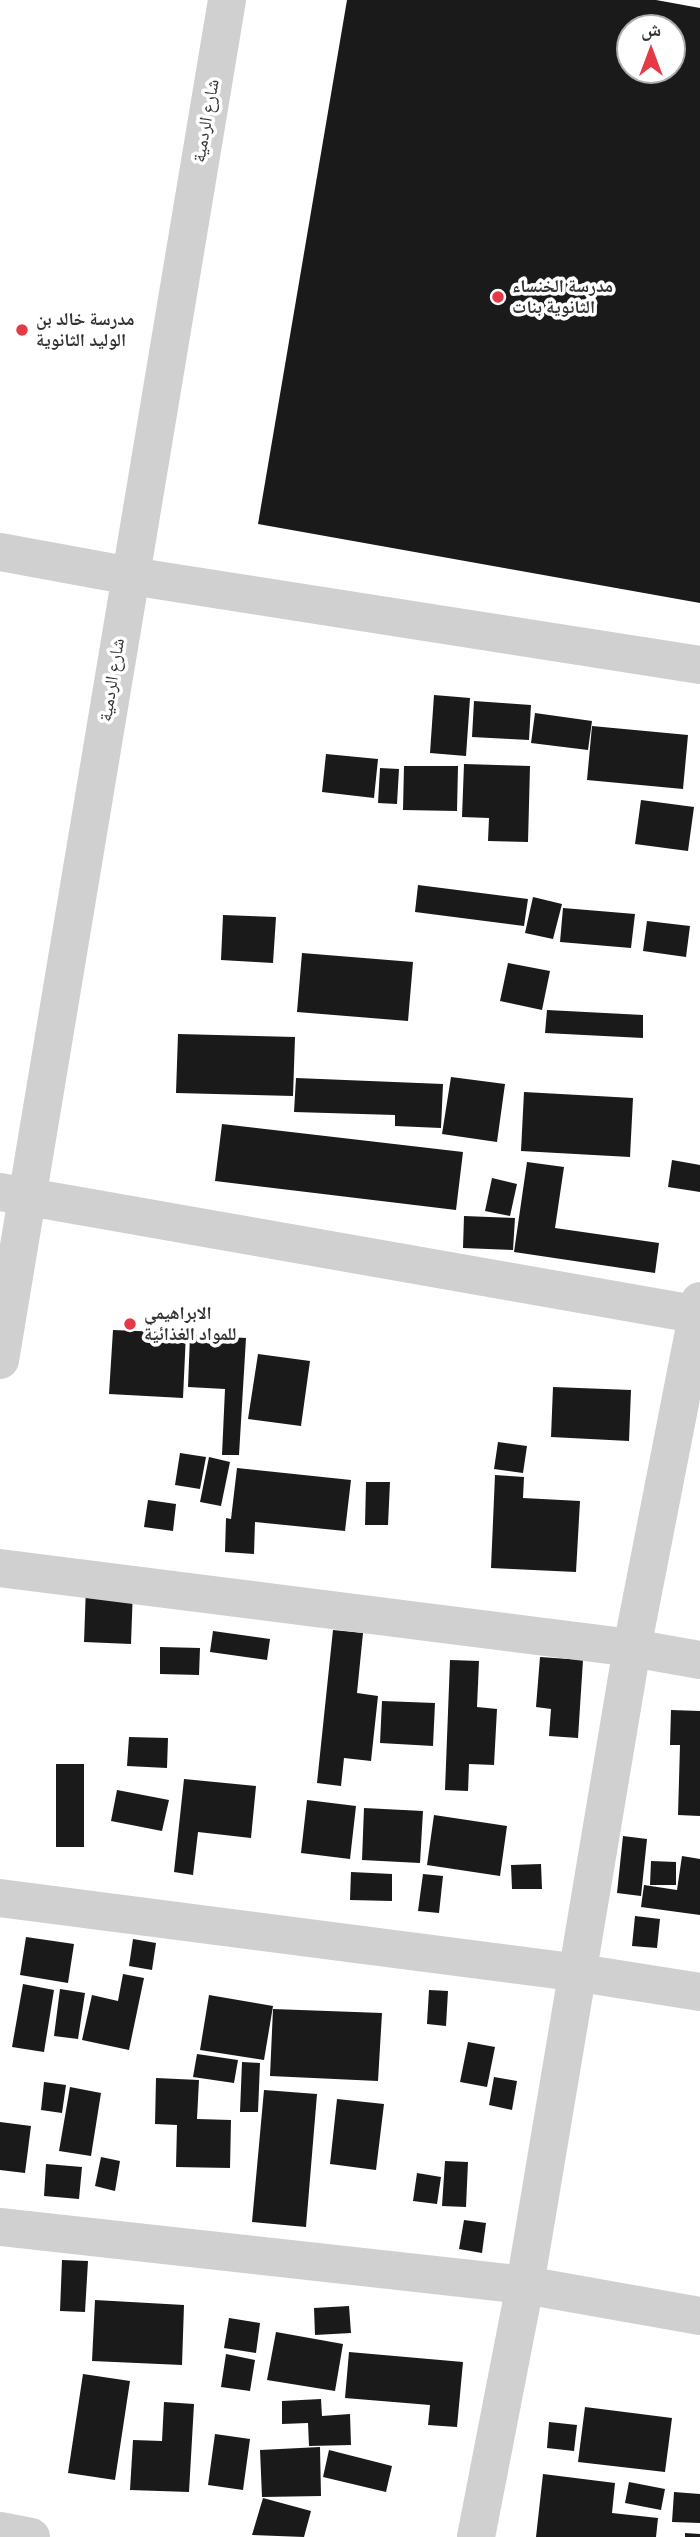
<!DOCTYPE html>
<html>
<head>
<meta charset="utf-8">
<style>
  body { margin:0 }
  #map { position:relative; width:700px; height:2537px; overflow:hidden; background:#fff; font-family:"Roboto Condensed","Noto Naskh Arabic",sans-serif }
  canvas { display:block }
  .north { position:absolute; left:616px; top:14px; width:70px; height:70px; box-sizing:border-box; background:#fff; border:2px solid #adadad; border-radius:50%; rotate:0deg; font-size:19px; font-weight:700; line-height:28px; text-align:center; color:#333 }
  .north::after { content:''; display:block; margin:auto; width:24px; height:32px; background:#e63946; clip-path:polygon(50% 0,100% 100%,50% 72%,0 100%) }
</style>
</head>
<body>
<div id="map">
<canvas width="700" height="2537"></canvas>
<div class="north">ش</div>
</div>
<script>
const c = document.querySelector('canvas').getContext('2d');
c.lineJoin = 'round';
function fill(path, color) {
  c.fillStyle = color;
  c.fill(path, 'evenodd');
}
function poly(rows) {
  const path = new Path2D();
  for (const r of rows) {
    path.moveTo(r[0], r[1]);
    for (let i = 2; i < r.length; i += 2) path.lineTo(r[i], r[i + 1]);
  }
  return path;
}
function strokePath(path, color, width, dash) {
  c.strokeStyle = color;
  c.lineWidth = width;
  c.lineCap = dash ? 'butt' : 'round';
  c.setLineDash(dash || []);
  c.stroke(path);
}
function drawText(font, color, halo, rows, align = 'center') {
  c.font = font + ' "Roboto Condensed","Noto Naskh Arabic",sans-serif';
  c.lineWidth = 7;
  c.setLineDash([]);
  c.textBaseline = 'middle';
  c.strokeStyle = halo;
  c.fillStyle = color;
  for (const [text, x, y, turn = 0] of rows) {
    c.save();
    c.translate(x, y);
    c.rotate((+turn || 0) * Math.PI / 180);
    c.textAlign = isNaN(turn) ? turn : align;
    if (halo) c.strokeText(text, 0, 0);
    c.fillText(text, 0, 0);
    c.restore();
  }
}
fill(poly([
  [347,0,656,0,700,8,700,603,258,524],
  [630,28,672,28,672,70,630,70],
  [434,695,470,698,466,756,430,753],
  [474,701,531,705,529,740,472,737],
  [535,713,592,721,588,750,531,743],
  [592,726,688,735,683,789,587,780],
  [326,754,378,759,374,798,322,792],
  [464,764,530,766,528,842,488,841,489,818,462,817],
  [404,766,458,766,457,811,403,810],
  [380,768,399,769,397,804,378,803],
  [641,800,694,807,688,851,635,844],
  [418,885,528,899,524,926,415,912],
  [533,897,562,904,553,939,525,933],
  [563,908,635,914,631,948,560,942],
  [223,915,276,917,273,963,221,960],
  [647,921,690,926,686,957,643,951],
  [302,953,413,962,408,1021,297,1012],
  [508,963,550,971,542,1010,500,1001],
  [547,1010,643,1015,643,1038,545,1033],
  [178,1034,295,1037,293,1096,176,1093],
  [451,1077,505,1084,497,1142,442,1134],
  [296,1078,443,1084,441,1128,395,1126,395,1115,294,1112],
  [524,1092,633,1098,630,1157,521,1151],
  [222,1124,463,1152,456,1210,215,1181],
  [672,1160,700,1165,700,1192,668,1187],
  [527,1162,564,1167,555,1228,659,1243,655,1273,514,1252],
  [492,1178,517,1184,510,1216,485,1211],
  [464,1216,515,1218,513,1250,463,1248],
  [113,1330,186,1333,183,1398,109,1394],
  [190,1335,246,1338,239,1455,222,1455,225,1389,188,1387],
  [258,1354,310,1361,301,1426,248,1419],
  [553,1387,631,1390,629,1441,551,1437],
  [498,1442,527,1446,523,1473,494,1469],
  [180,1453,206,1457,200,1489,175,1485],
  [209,1457,230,1462,221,1506,200,1502],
  [237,1468,351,1480,345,1531,255,1522,254,1554,225,1552,226,1518,231,1519],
  [495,1475,524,1477,523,1498,580,1501,576,1572,491,1568],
  [366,1482,390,1482,388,1525,365,1525],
  [148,1500,176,1504,173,1531,144,1527],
  [86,1586,133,1588,131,1644,84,1642],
  [333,1630,363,1633,357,1693,378,1696,371,1761,344,1758,341,1786,317,1783],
  [213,1631,270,1639,267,1660,210,1652],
  [160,1647,200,1648,199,1675,160,1674],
  [540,1657,583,1660,578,1738,549,1736,551,1709,536,1707],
  [450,1660,479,1661,477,1707,497,1709,494,1765,469,1764,468,1791,445,1790],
  [382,1701,435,1703,433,1746,380,1743],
  [671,1710,700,1711,700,1816,678,1815,680,1745,670,1745],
  [129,1737,168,1738,167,1768,127,1766],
  [56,1764,84,1764,84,1847,56,1847],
  [184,1779,256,1786,251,1838,198,1832,193,1875,174,1872],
  [117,1790,169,1800,162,1831,111,1821],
  [307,1800,356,1806,350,1859,301,1853],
  [364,1808,423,1811,420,1863,362,1860],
  [434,1815,507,1826,500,1876,427,1865],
  [623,1836,647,1839,641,1896,617,1893],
  [682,1856,700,1859,700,1915,641,1907,644,1885,677,1890],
  [651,1861,676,1862,676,1885,650,1885],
  [541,1864,542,1889,512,1889,511,1865],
  [351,1872,392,1874,392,1901,350,1900],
  [423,1874,443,1876,439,1913,418,1911],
  [635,1916,660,1919,657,1948,632,1946],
  [26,1937,74,1944,68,1983,20,1975],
  [133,1939,156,1943,152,1970,129,1966],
  [123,1974,144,1978,129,2050,82,2040,92,1995,118,2001],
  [23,1984,54,1990,44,2052,12,2047],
  [60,1989,85,1993,78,2039,54,2036],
  [429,1990,448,1991,446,2026,427,2024],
  [209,1995,273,2006,264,2060,200,2050],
  [273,2009,382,2013,378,2081,270,2076],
  [468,2042,495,2047,487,2087,460,2082],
  [197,2054,238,2060,234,2083,193,2077],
  [242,2062,260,2063,258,2112,240,2112],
  [494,2077,517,2081,512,2110,489,2105],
  [156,2078,199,2080,197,2119,231,2120,230,2168,176,2167,177,2125,155,2124],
  [44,2082,66,2085,62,2113,41,2110],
  [70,2087,101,2093,91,2156,59,2151],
  [264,2090,317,2094,306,2227,252,2222],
  [337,2099,384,2104,376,2170,330,2164],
  [0,2122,31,2126,25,2173,0,2170],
  [101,2157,120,2161,115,2191,95,2186],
  [445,2161,468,2162,466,2207,442,2206],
  [46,2164,82,2167,79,2199,44,2196],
  [417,2173,441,2177,437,2204,413,2201],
  [464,2220,486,2223,482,2253,459,2249],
  [62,2260,88,2261,85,2312,60,2311],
  [95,2300,184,2305,182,2365,92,2361],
  [349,2306,351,2333,315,2335,314,2308],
  [229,2318,260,2323,256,2353,224,2348],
  [276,2332,343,2344,335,2391,267,2380],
  [349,2352,463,2362,457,2427,428,2425,430,2405,345,2398],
  [226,2354,255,2360,250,2391,221,2387],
  [83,2374,130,2381,115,2480,68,2473],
  [321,2399,322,2416,350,2414,351,2445,309,2446,308,2423,282,2424,282,2401],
  [164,2402,194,2404,189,2492,130,2490,133,2440,162,2441],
  [585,2407,672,2418,665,2472,578,2462],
  [549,2422,577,2425,574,2451,547,2448],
  [215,2434,250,2439,243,2490,208,2485],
  [320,2447,321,2496,262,2497,260,2450],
  [329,2450,392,2466,386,2492,323,2477],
  [543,2474,615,2483,612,2513,658,2518,656,2537,536,2537],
  [629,2482,665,2489,661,2510,625,2503],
  [674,2492,700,2494,700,2523,672,2522],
  [263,2498,311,2511,304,2537,252,2535],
  [685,2533,700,2534,700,2537,685,2537]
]), '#1a1a1a');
strokePath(poly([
  [0,552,131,576,700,665],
  [0,1192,700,1315],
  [0,1360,227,0],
  [0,1568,632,1648,700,1660],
  [0,1898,580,1973,700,1992],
  [0,2227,525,2285,700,2316],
  [0,2531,31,2537],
  [476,2537,525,2285,632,1648,700,1301]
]), '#d0d0d0', 38);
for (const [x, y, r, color] of [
  [498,297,7,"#e63946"],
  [22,330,7,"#e63946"],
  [130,1324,7,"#e63946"]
]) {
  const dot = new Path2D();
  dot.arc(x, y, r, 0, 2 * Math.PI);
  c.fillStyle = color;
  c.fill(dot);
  strokePath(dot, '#fff', 2.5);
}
drawText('18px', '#333', '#fff', [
  ["شارع الردمية",207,121,-80],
  ["شارع الردمية",113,680,-81]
]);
drawText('bold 18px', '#333', '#fff', [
  ["مدرسة الخنساء",512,287],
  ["الثانوية بنات",512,308],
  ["مدرسة خالد بن",36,320],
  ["الوليد الثانوية",36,341],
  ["الابراهيمي",144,1314],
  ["للمواد الغذائية",144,1335]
], 'left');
</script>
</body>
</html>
